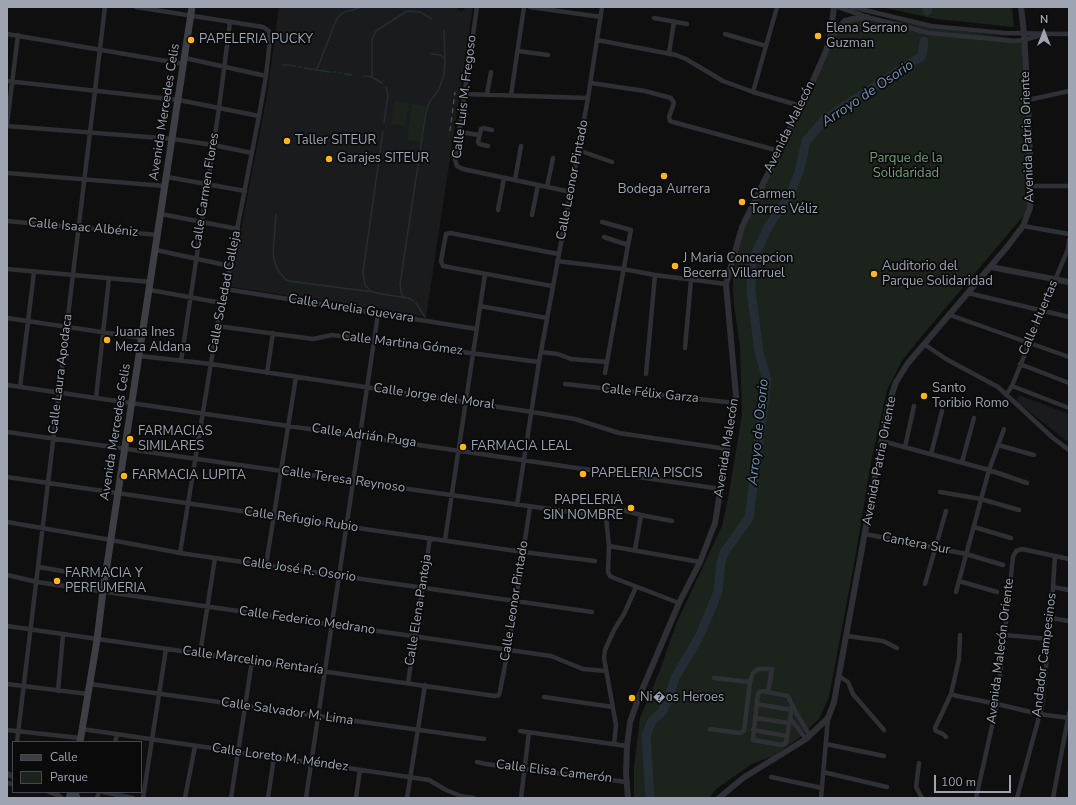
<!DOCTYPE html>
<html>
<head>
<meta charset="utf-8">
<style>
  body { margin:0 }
  #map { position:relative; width:1076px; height:805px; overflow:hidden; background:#0f0f10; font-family:"Nunito Sans",sans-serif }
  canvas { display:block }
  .frame { position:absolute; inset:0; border:8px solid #9ea4b2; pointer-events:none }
  .legend { position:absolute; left:12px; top:741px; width:130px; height:52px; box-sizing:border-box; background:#0a0a0b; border:1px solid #45484e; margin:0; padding:5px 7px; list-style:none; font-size:12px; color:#9ea4b2 }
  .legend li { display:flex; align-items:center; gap:8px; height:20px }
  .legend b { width:20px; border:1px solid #45484e }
  .north { position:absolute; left:1024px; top:12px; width:40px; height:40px; -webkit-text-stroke:3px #0a0a0b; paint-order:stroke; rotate:0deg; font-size:11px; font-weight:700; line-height:16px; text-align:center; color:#9ea4b2 }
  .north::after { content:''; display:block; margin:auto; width:14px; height:18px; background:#9ea4b2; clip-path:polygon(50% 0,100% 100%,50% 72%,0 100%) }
  .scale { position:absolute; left:934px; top:775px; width:77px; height:18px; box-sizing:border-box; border:2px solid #9ea4b2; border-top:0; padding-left:5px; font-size:12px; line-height:14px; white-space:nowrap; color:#9ea4b2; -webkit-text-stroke:3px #0a0a0b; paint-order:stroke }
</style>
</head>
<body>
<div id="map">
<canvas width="1076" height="805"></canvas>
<div class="frame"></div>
<ul class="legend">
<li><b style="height:5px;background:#3d3f45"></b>Calle</li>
<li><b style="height:11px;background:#1b231c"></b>Parque</li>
</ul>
<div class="north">N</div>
<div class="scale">100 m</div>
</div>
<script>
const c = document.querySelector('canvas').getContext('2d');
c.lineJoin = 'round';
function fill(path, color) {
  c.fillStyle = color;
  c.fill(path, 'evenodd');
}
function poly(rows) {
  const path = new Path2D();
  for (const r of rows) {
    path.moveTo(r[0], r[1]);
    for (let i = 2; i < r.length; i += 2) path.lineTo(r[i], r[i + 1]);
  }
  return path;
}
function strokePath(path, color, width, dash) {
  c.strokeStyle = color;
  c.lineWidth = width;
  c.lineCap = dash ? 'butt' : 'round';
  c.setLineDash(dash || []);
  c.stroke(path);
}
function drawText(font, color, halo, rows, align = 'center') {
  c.font = font + ' "Nunito Sans",sans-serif';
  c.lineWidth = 3.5;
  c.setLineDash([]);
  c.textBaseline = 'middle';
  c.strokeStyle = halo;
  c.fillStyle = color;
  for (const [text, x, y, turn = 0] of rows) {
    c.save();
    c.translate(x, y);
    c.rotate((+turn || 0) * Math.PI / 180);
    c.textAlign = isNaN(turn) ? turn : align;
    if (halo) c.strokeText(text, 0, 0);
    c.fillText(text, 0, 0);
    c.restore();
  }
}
fill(poly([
  [279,7,456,7,461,12,466,7,473,7,426,317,226,286,236,255,267,95],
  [1019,395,1069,414,1069,443,1016,401]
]), '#1a1b1d');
fill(poly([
  [881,7,1012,7,1014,27,936,19],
  [863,16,1024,40,1030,208,916,343,902,361,887,390,871,462,856,553,829,697,819,719,799,738,773,756,752,764,716,789,709,798,634,798,634,767,640,718,660,670,676,624,722,526,728,499,742,415,740,347,734,305,733,288,733,277,740,237,830,38,845,21],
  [395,100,409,103,405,126,391,124],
  [412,104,426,106,421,142,407,140]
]), '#1b231c');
strokePath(poly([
  [431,54,440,55,445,59],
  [283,65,290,65],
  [292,66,295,66],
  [298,67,301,67],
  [304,68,330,72],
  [317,69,337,18,344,12,363,7],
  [333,72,336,72],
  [339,73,341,73],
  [345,74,352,75],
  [364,76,372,77,382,83],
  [372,77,372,39,376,31,407,11,420,12,432,19],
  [384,122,388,95,386,87],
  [276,214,273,255,277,269,285,279,289,281,373,292,381,294,408,298,414,301],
  [372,292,365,285,363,272,383,131],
  [404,298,401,292,400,284,426,112,430,101,438,91,444,75,445,59,444,30],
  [416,303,425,317]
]), '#252d34', 1.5);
strokePath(poly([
  [927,11,928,7],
  [650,798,646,735,652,721,662,712,668,700,675,678,699,637,718,592,721,562,725,551,749,518,767,380,759,352,751,290,752,261,769,225,790,195,800,169,806,141,826,118,922,56,924,41]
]), '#252d34', 9);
strokePath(poly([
  [136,7,263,27,269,31,270,39,266,76,259,116,230,266,217,326,180,553],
  [477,7,455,160,457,166,463,169,571,192],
  [530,7,601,17],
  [838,7,867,17,929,33,1014,41,1024,40,1038,36],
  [852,7,931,26,1004,33,1069,34],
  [654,18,687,24],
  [7,34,184,64],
  [725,34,766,46],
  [597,40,676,55,686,59,723,81,753,92,801,106],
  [518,51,548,55],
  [669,53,674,22],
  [185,58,266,76],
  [7,81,179,100,259,116],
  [591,83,645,91,671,98,674,103,669,117,670,121,673,122,779,151],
  [753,92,777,7],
  [465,94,588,98],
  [487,94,491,72],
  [511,95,524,7],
  [1028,100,1069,91],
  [7,124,18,35],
  [7,126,173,139,213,145,252,153],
  [460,132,479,135],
  [488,146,479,144,478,142,481,129,483,128,492,130],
  [578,150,612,162],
  [7,173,165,186],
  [167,177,245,191],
  [515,180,521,146],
  [1031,186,1069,186],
  [547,187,553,158],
  [498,210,504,178],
  [161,214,238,229],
  [532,215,538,185],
  [7,221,158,235],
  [602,222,631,230,628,245],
  [1023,226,1069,234],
  [604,237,628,245,605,373],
  [156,250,230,266],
  [557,261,623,269,655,275,726,284],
  [7,269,151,282],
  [552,286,443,266,441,261,446,234,450,233,558,254],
  [225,289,477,329],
  [150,290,222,303],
  [968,293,1069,317],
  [480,306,547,318],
  [950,315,1069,357],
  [7,318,142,338],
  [217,326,313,339,332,335,539,362],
  [924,344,946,359,998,387,1053,438,1069,450],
  [685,348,691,280],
  [541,352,558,354,571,359,607,362],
  [140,356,211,364,532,412,575,419,619,433,727,449],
  [181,361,219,108,230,22],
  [1020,364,1069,383],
  [267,373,273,333],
  [646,374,655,275],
  [565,384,735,403],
  [7,385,721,489],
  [1012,386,1069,408],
  [20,387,34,272],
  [1006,395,1012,386,1055,280,1068,249,1069,240],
  [96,398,109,278],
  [7,432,606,517],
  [882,441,989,470,1027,483],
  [998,445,1034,455],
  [905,447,914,406],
  [931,454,942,411],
  [962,462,974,418],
  [7,477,523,552,595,561],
  [940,492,981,499,1019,510],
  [517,505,539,362,588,98,602,7],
  [672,521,641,515,619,509,611,509,608,510,606,517,609,546,608,572,610,576,614,578,679,603],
  [7,522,111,540,180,553,592,612],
  [974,527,1011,538],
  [865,534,966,554,1003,565],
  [445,540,485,274],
  [609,546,700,562],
  [635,550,641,515],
  [266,565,296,377],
  [39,567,68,572,106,575],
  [7,575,37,582,551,656,583,669,606,671],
  [959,581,997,592],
  [925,584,946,511],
  [1053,587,1069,590],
  [956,592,989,470,1004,429],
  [1051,618,1069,621],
  [7,626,495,696,499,695,500,691,508,650,530,507],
  [1005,635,1049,639],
  [847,636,883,641,897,648],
  [200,654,215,558],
  [839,676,848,682,853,694,884,730],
  [714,678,750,682],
  [408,683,430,538],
  [7,684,88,694],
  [90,684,484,739],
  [58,691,63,635],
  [951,694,957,696,997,704,1039,714,1069,718],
  [544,697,613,707],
  [757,704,792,710],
  [792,706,786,743,782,745,753,740,758,693,762,691,788,696,794,709,810,736],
  [755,718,789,723],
  [790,718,806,739],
  [82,729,429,780,446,790,461,796,474,798],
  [710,729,740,733,744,731,750,682,753,673,758,669,772,669,768,692],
  [7,730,80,738],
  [753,730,787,736],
  [520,731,627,746],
  [946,737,943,734,936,731,935,728,951,694,959,659,960,635],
  [17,742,105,7],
  [115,742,117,735],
  [614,744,616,725,604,658,605,650,614,630,624,614,636,587],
  [826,744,884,756],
  [477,762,486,764,626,782],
  [919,763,916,787,922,798],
  [823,772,887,787],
  [771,777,822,788],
  [7,783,13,784],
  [49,792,58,795,62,798],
  [103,792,133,798],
  [97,798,99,792],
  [143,798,166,649],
  [185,798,195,746],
  [231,798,252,661],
  [268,798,274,757],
  [306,798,378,314],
  [356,798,360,770],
  [407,798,425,685],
  [521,798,529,732],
  [821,798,828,718],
  [976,798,997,704,1013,557,1016,551,1022,549,1069,559],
  [1017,798,1042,706,1051,618,1055,556],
  [1053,798,1069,713]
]), '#2f3035', 4.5);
strokePath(poly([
  [831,37,845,21,853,19,867,17],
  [991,267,1069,282],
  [7,774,13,776],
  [628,798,626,773,627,746,630,722,639,697,679,603,700,562,715,523,736,396,726,284,742,227,811,85,826,51,830,38,834,7],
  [719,798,743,778,806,739,828,718,834,702,888,406,896,382,908,363,1007,247,1023,226,1030,208,1031,186,1028,100,1024,34,1021,7]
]), '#2f3035', 6);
strokePath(poly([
  [80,742,97,640,103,591,192,7],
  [75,792,77,798],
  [69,798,71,792]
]), '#3d3f45', 7);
strokePath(poly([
  [450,131,455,92]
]), '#46484f', 1.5, [5, 4]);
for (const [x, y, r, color] of [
  [818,36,4,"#ffb618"],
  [191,40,4,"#ffb618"],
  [287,141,4,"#ffb618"],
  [329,159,4,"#ffb618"],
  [664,176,4,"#ffb618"],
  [742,202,4,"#ffb618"],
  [675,266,4,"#ffb618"],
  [874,274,4,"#ffb618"],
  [107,340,4,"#ffb618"],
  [924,396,4,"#ffb618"],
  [130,439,4,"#ffb618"],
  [463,447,4,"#ffb618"],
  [583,474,4,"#ffb618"],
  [124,476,4,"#ffb618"],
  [631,508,4,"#ffb618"],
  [57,581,4,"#ffb618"],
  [632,698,4,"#ffb618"]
]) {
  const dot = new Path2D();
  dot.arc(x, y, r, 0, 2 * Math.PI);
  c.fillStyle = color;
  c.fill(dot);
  strokePath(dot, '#0a0a0b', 1.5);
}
drawText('13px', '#9ea4b2', '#0a0a0b', [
  ["Elena Serrano",826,29],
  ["Guzman",826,44],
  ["PAPELERIA PUCKY",199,40],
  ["Taller SITEUR",295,141],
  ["Garajes SITEUR",337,159],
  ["Bodega Aurrera",664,190,"center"],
  ["Carmen",750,195],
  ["Torres Véliz",750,210],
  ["J Maria Concepcion",683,259],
  ["Becerra Villarruel",683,274],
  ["Auditorio del",882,267],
  ["Parque Solidaridad",882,282],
  ["Juana Ines",115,333],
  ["Meza Aldana",115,348],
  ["Santo",932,389],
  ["Toribio Romo",932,404],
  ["FARMACIAS",138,432],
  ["SIMILARES",138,447],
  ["FARMACIA LEAL",471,447],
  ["PAPELERIA PISCIS",591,474],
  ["FARMACIA LUPITA",132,476],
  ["PAPELERIA",623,501,"right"],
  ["SIN NOMBRE",623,516,"right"],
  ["FARMACIA Y",65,574],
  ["PERFUMERIA",65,589],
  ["Ni�os Heroes",640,698]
], 'left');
drawText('13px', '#9ea4b2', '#0a0a0b', [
  ["Calle Luis M. Fregoso",465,97,-83],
  ["Avenida Mercedes Celis",165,112,-81],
  ["Avenida Malecón",790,127,-64],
  ["Avenida Patria Oriente",1028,137,-92],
  ["Calle Leonor Pintado",573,180,-79],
  ["Calle Carmen Flores",206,191,-81],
  ["Calle Isaac Albéniz",83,228,5],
  ["Calle Soledad Calleja",225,292,-79],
  ["Calle Aurelia Guevara",351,309,9],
  ["Calle Huertas",1039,318,-67],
  ["Calle Martina Gómez",402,344,7],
  ["Calle Laura Apodaca",61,374,-83],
  ["Calle Félix Garza",650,394,6],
  ["Calle Jorge del Moral",434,397,8],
  ["Avenida Mercedes Celis",116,432,-81],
  ["Calle Adrián Puga",364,436,8],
  ["Avenida Malecón",727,448,-81],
  ["Avenida Patria Oriente",880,461,-79],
  ["Calle Teresa Reynoso",343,480,8],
  ["Calle Refugio Rubio",301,520,8],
  ["Cantera Sur",916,544,11],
  ["Calle José R. Osorio",299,570,8],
  ["Calle Leonor Pintado",515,601,-81],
  ["Calle Elena Pantoja",419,610,-81],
  ["Calle Federico Medrano",307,621,8],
  ["Avenida Malecón Oriente",1001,651,-83],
  ["Andador Campesinos",1045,655,-83],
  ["Calle Marcelino Rentaría",253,661,8],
  ["Calle Salvador M. Lima",287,712,8],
  ["Calle Loreto M. Méndez",280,758,8],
  ["Calle Elisa Camerón",554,772,7]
]);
drawText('13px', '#739f77', '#0a0a0b', [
  ["Parque de la",906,159],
  ["Solidaridad",906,174]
]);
drawText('italic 14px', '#7192b1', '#0a0a0b', [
  ["Arroyo de Osorio",868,94,-34],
  ["Arroyo de Osorio",759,432,-84]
]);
</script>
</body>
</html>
